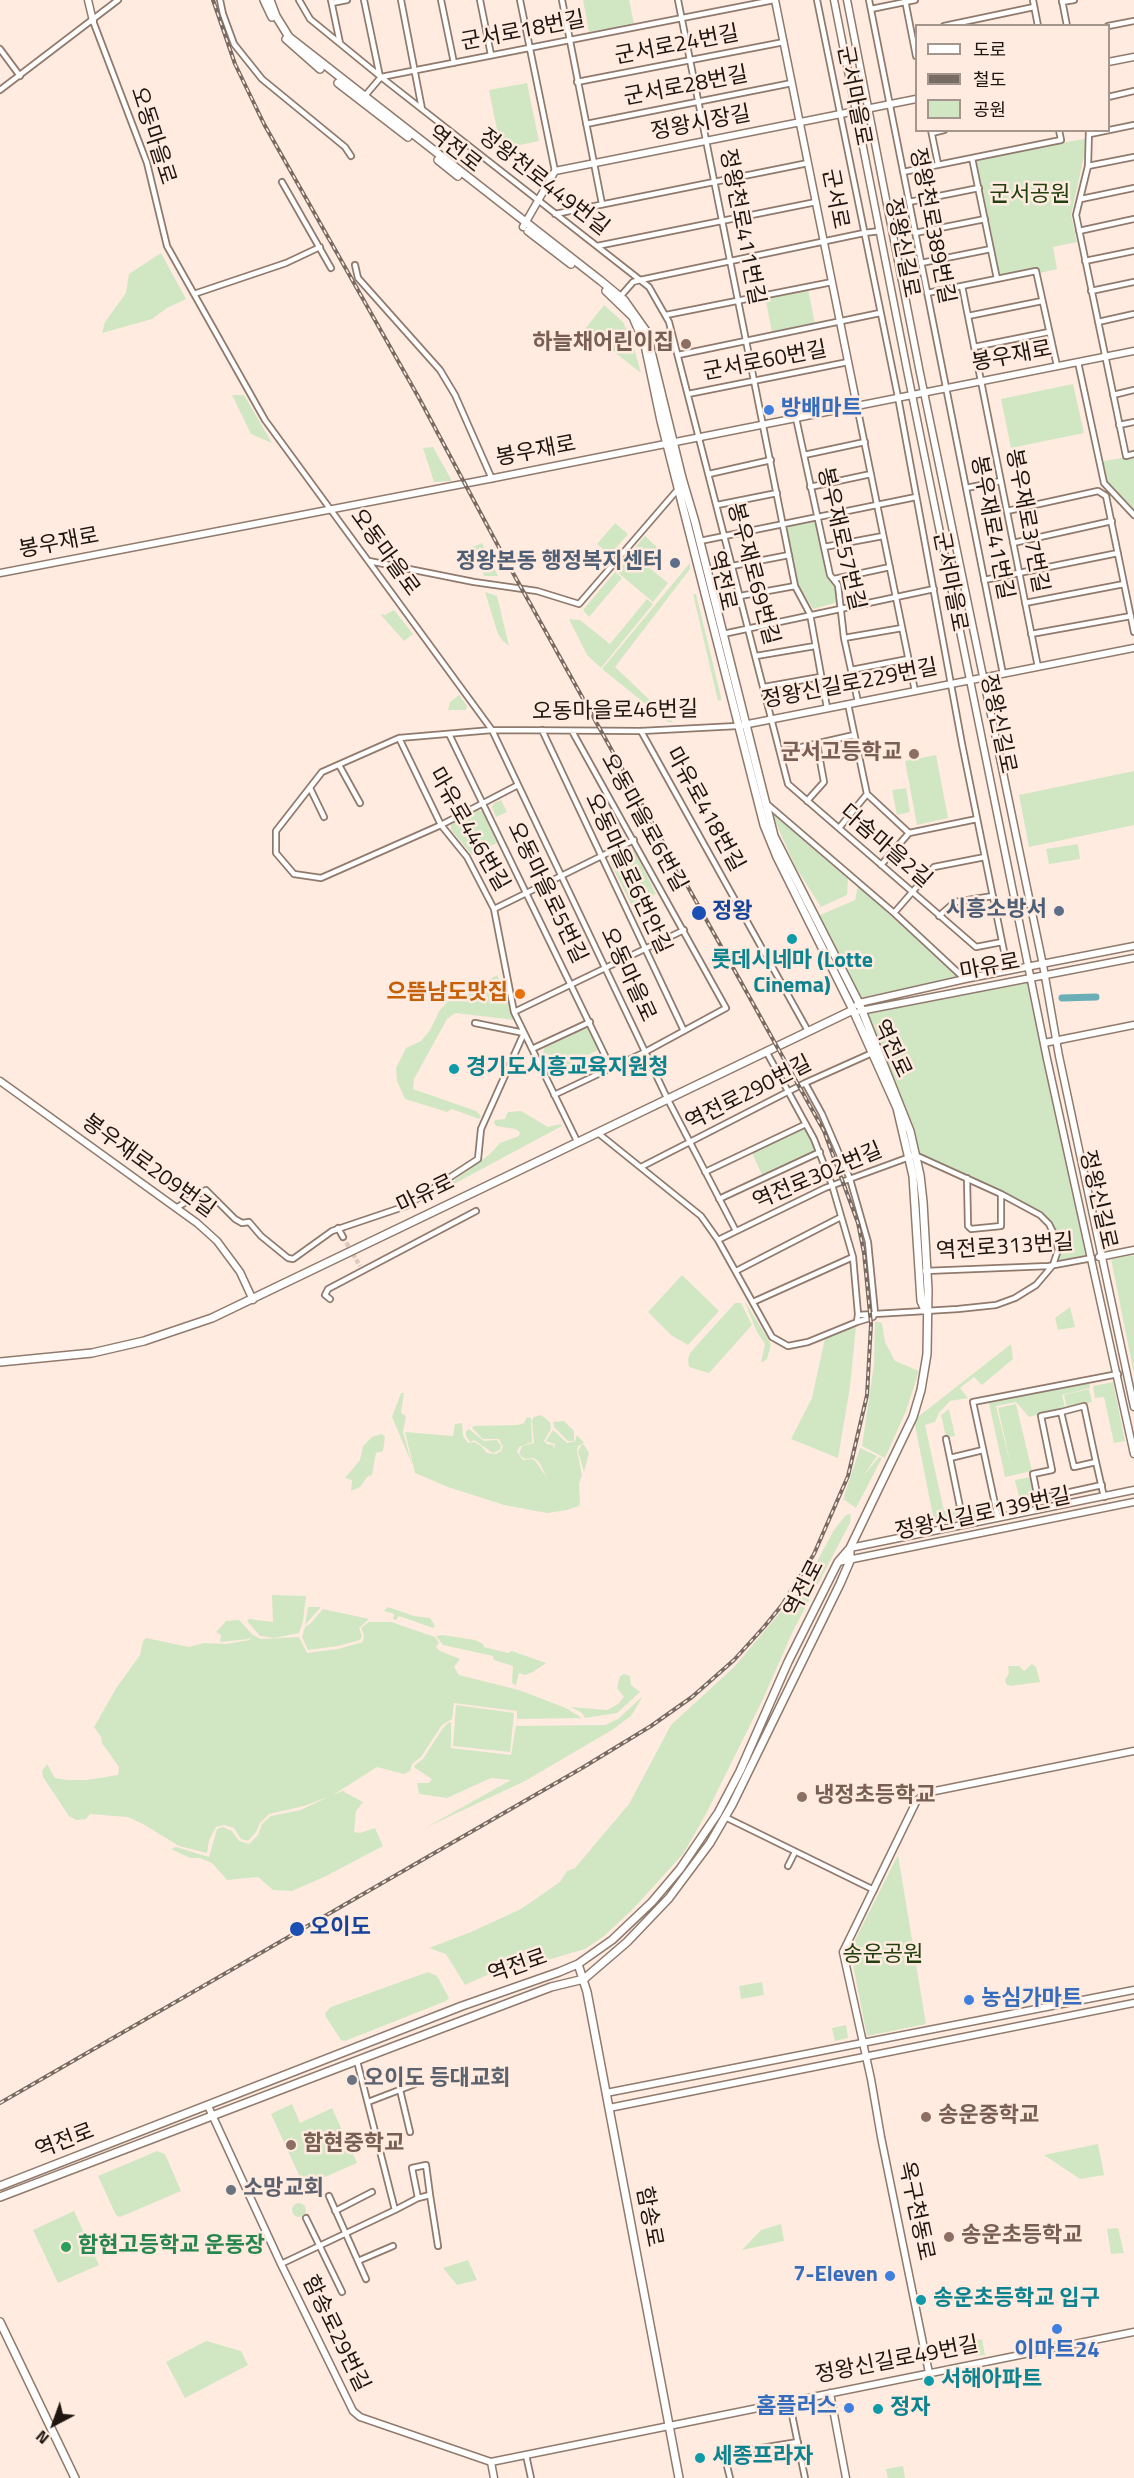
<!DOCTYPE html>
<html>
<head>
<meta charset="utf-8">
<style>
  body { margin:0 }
  #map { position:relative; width:1134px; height:2478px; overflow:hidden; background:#ffebdf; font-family:"Titillium Web","Noto Sans KR",sans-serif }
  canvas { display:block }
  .legend { position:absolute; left:915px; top:24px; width:195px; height:108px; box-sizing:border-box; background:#ffebdf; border:2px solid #a5968d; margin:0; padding:8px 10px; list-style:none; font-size:18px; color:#1f1611 }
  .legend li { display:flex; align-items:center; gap:12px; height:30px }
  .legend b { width:30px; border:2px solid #a5968d }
  .north { position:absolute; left:24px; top:2394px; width:60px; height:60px; -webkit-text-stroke:4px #ffebdf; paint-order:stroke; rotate:221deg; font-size:16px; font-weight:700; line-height:24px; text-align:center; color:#1f1611 }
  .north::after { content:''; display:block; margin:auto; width:21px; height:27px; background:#1f1611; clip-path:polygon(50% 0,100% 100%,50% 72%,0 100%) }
</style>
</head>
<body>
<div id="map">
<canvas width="1134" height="2478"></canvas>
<ul class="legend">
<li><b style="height:8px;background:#fff"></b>도로</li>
<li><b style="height:8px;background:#786b63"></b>철도</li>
<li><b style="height:16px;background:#d1e7c4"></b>공원</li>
</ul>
<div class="north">N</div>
</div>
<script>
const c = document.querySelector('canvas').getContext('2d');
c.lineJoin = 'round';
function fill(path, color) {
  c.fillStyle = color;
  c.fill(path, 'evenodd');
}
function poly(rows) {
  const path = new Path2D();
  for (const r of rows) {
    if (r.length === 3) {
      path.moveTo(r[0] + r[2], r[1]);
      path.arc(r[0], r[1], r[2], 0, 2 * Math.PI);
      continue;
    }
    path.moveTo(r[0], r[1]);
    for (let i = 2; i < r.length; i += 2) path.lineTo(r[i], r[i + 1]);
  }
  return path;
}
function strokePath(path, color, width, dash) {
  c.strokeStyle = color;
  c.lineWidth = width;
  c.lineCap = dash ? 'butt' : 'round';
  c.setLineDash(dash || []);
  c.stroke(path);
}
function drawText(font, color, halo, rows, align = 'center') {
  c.font = font + ' "Titillium Web","Noto Sans KR",sans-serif';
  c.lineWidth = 5;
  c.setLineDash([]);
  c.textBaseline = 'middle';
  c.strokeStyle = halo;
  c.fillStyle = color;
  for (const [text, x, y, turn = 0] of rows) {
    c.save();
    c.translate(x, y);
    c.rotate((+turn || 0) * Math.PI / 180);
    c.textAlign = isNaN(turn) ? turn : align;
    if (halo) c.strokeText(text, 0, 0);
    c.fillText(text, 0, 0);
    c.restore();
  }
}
fill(poly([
  [583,0,629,0,634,24,589,32],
  [527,83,539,141,501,149,489,90],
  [1088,138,1071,215,1077,242,1053,247,1057,269,1040,273,1038,268,1000,275,976,160],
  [161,253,186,299,167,308,152,319,102,333,105,322,126,293,129,274],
  [808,289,815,324,772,332,765,297],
  [604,305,623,322,632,341,641,373,585,329],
  [1073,384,1084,433,1011,448,1001,399],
  [232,395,244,395,272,443,251,434],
  [433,447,452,481,434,482,423,448],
  [1134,456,1134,509,1106,480,1103,464,1104,461],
  [811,521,816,523,826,575,836,585,838,602,813,609,798,584,787,531,789,525],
  [615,523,628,534,610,555,597,544],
  [645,536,657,547,645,561,633,550],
  [482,543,498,576,484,576,472,547],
  [631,553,668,583,653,602,616,571],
  [690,563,690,569,615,667,673,722,668,722,602,669],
  [615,572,622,578,589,617,583,610],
  [695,590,721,697,721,700,718,701,693,594,696,594],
  [485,592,497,596,509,646,503,641,498,634],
  [647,599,653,604,601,668,587,655,569,619,580,620,610,644],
  [394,610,413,634,404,641,380,614,385,615],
  [459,695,467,706,466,710,448,710,450,702],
  [936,755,948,818,917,825,905,761],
  [1134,771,1134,825,1029,847,1019,795],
  [906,788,910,812,897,815,892,790],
  [501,800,507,812,496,817,492,807,494,803],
  [478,810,483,812,497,843,472,855,451,830,451,823],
  [771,812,848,879,847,895,821,907,795,866],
  [1078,844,1080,859,1049,864,1046,849],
  [630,849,634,850,656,894,632,906,610,862,611,858],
  [858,886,958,977,861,998,818,916,855,900],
  [497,975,515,1020,455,1013,447,1019,414,1079,413,1089,476,1111,481,1116,479,1119,452,1109,447,1112,405,1099,397,1081,396,1068,406,1048,421,1041,430,1030,440,1010,455,994,474,989],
  [1028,983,1087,1255,1057,1261,1060,1248,1053,1225,1037,1212,918,1153,865,1013],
  [586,1028,591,1029,600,1049,553,1072,543,1052,544,1048],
  [521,1111,548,1127,560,1124,562,1126,452,1185,448,1185,490,1154,500,1143,519,1136,520,1132,515,1129,496,1126,494,1123,495,1120,505,1119,508,1112],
  [802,1127,806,1128,816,1150,815,1153,763,1177,751,1151],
  [1134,1255,1134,1374,1111,1259],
  [682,1275,719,1311,688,1345,671,1335,648,1312],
  [744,1300,771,1344,767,1359,761,1363,765,1344,757,1332],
  [735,1303,741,1303,752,1325,709,1373,689,1367,688,1359,690,1353],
  [1070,1307,1075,1327,1058,1330,1055,1318],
  [875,1321,882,1323,885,1342,895,1361,919,1371,906,1411,885,1458,862,1446,874,1364],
  [856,1326,850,1387,838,1458,791,1439,812,1398,825,1338],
  [1011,1344,1013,1359,982,1385,974,1377,960,1388,968,1398,950,1401,939,1413,935,1422,925,1425,944,1511,993,1502,995,1513,935,1526,914,1420],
  [1089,1380,1090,1388,1062,1395,1065,1407,1029,1417,1016,1402,996,1406,1012,1471,998,1408,1016,1404,1032,1471,1005,1477,988,1399],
  [1113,1382,1125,1441,1114,1443,1104,1397,1095,1398,1093,1386],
  [1089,1389,1092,1402,1067,1408,1064,1395],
  [401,1393,404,1393,401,1413,406,1416,403,1432,412,1464,392,1417],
  [949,1409,955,1436,946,1437,941,1415],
  [541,1415,550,1422,551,1429,544,1441,547,1444,553,1445,555,1449,555,1444,546,1441,553,1430,567,1443,575,1441,577,1435,584,1443,578,1446,577,1451,582,1475,579,1484,580,1503,579,1506,567,1510,547,1513,504,1505,448,1487,415,1473,405,1432,453,1436,455,1424,462,1423,463,1436,468,1443,474,1442,481,1446,487,1453,496,1454,501,1451,503,1447,499,1439,483,1439,472,1428,474,1426,518,1425,524,1423,527,1417,531,1418,532,1442,519,1447,517,1452,523,1460,533,1459,536,1462,547,1478,539,1462,534,1458,525,1459,519,1454,522,1446,534,1443,532,1420,534,1417],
  [564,1421,574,1431,574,1441,568,1441,554,1427,553,1422],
  [469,1429,484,1441,497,1440,501,1446,500,1450,493,1453,474,1440,470,1442,466,1436,466,1431],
  [382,1434,385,1437,383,1451,376,1453,372,1475,367,1477,360,1487,351,1491,352,1480,345,1478,360,1460,363,1446,372,1437],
  [582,1444,584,1445,589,1453,584,1472,578,1451],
  [860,1448,877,1456,863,1476,879,1457,882,1458,856,1508,843,1499,843,1497,846,1499,844,1496],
  [1031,1477,1037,1503,1021,1506,1015,1480],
  [851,1514,850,1523,793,1631,763,1699,706,1814,683,1854,632,1910,604,1936,585,1949,517,1969,509,1965,465,1985,446,1954,429,1948,471,1932,521,1909,560,1882,567,1871,575,1868,629,1804,671,1725,734,1667,795,1595,800,1593,834,1530,846,1515],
  [272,1595,306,1596,303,1621,299,1633,274,1638,260,1636,247,1621,249,1619,273,1622],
  [308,1607,321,1607,305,1625],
  [388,1607,414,1616,430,1618,435,1626,433,1628,399,1616,396,1620,393,1619,394,1614,384,1611],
  [323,1609,369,1619,359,1628,362,1636,360,1640,338,1646,308,1650,302,1637,305,1627,311,1623],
  [239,1620,253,1635,261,1639,299,1637,307,1653,338,1649,363,1642,364,1635,361,1628,369,1622,391,1622,435,1637,439,1643,436,1647,440,1651,460,1659,454,1667,459,1675,519,1690,566,1708,582,1718,517,1719,517,1711,454,1703,452,1719,442,1725,421,1757,412,1764,410,1771,404,1774,377,1767,333,1795,345,1790,344,1792,363,1802,356,1811,354,1832,360,1833,375,1828,383,1846,326,1876,292,1891,273,1890,258,1877,227,1880,212,1863,200,1858,190,1858,171,1849,176,1847,209,1857,217,1829,223,1827,232,1831,239,1841,249,1844,258,1835,262,1824,271,1816,301,1810,328,1797,304,1806,269,1814,260,1823,256,1832,248,1841,241,1839,234,1828,224,1825,216,1827,209,1840,207,1853,179,1846,143,1824,128,1817,90,1814,86,1819,76,1820,69,1816,43,1777,42,1771,47,1764,55,1778,67,1780,87,1780,118,1775,119,1767,102,1743,101,1737,94,1727,117,1687,140,1655,143,1641,146,1638,189,1647,204,1643,227,1644,249,1640,252,1636,249,1639,220,1642,221,1635,216,1632,219,1629,226,1621],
  [443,1635,475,1640,483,1644,484,1647,508,1653,512,1651,546,1663,533,1672,525,1675,519,1673,516,1685,512,1683,513,1666,494,1660,493,1656,443,1645,436,1636],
  [1032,1664,1036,1667,1040,1682,1010,1686,1006,1684,1005,1680,1009,1673,1008,1666,1019,1666,1024,1671],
  [624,1674,630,1676,631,1685,640,1692,617,1713,585,1718,582,1713,571,1707,607,1710,618,1704,624,1697,617,1688,620,1676],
  [643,1696,631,1716,612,1730,525,1781,425,1828,511,1780,491,1778,447,1798,419,1794,417,1783,429,1783,432,1779,415,1768,414,1766,423,1759,443,1728,448,1723,451,1722,451,1748,511,1755,516,1726,605,1725,618,1719],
  [456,1705,514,1713,510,1752,453,1746],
  [898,1855,926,2024,867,2036,850,1950],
  [428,1972,437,1976,449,1998,446,2001,345,2041,341,2040,326,2017,325,2013,331,2007],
  [762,1982,764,1995,741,1999,739,1986],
  [846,2025,848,2038,835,2041,832,2028],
  [292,2104,300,2123,332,2108,357,2163,304,2186,271,2114],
  [1098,2144,1104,2175,1080,2179,1044,2155],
  [157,2151,165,2154,181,2191,120,2217,116,2215,98,2176],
  [299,2210,7],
  [74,2211,99,2265,58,2283,33,2230],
  [781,2224,784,2241,742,2250,761,2230],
  [1118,2228,1124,2253,1111,2254,1107,2229],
  [468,2260,477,2280,457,2285,443,2268],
  [982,2339,985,2355,974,2356,970,2341],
  [206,2341,241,2351,248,2365,185,2398,166,2362],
  [903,2466,905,2478,888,2478,886,2469]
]), '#d1e7c4');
strokePath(poly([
  [1062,998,1096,997]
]), '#6aafb8', 7);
strokePath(poly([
  [343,1237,360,1266]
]), '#ddcbc0', 4.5, [4.5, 2]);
const minor = poly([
  [220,0,223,14,234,44,262,79,345,147,351,156],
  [299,0,310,19,381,77,649,287,669,322,788,784,976,947,1002,942],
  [331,0,340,43],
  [364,0,380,77],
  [401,0,422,109],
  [441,0,454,63],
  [480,0,491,55],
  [520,0,555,171],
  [562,0,602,204],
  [678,0,795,586,810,614,827,708],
  [817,0,898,397,962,744,1008,971],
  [869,0,1003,674],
  [905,0,916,56],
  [1033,0,1038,26],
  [1062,0,1067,26],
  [1062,2,1074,0],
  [332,3,347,0],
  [871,9,915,0],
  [93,21,147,163,167,246,265,420,492,730,667,1098,736,1231],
  [944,26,1034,7],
  [1108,26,1134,21],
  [0,49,20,76],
  [577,82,784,42],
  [0,90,118,0],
  [364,97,381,77,774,0],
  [1108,97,1134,91],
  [586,124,792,83],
  [931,130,938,164],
  [1089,130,1088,166,1076,215,1126,456,1134,454],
  [932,133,944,130],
  [1090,134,1134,125],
  [1088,166,1134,157],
  [903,172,972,158],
  [282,182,331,268],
  [1081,199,1134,188],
  [909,202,979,188],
  [555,214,808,163],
  [1079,231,1134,219],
  [915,233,985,219],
  [597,246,816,202],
  [1085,261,1134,251],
  [921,263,991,249],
  [355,265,358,278,440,370,455,395,492,479],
  [997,279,972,158,1061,140,1059,130],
  [962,286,1038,667],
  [1091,291,1134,282],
  [927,293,1036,271,1057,366],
  [194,294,286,263,320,247],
  [619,298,633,282,640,280,864,233,880,231],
  [666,315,832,282],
  [968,316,1042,301],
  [1098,322,1134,314],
  [974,347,1049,332],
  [678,355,880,313],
  [1078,362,1104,483,1134,515],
  [688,394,848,362],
  [1113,395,1134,390],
  [857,406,915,691],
  [796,418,830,575,838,585,844,638,858,702],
  [1119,425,1134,422],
  [804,455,865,442],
  [709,474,771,460],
  [810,487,871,474],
  [966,488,1001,481],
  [717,505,777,493],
  [1007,511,1098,491,1106,496,1134,632],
  [700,541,916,497],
  [1013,543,1112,521],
  [824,547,883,536],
  [369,561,474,582,537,591,579,604,679,488],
  [732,566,789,555],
  [834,579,890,567],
  [984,580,1118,553],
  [740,596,795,586],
  [1025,603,1124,584],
  [723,634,934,589],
  [1031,634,1131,616],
  [844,638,902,628],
  [756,656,815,646],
  [851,670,908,659],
  [764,687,820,677],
  [848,704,867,794,909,833,977,819],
  [542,730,684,1031],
  [641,731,808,1031],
  [449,734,611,1068],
  [399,738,441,825,467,857,494,909,514,1012,577,1141],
  [780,752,854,735],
  [339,765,360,803],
  [518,785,441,825,321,878,294,874,276,853,276,831,322,772,399,738,492,730,641,731,737,726],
  [310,788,324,817],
  [807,801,824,782,817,744],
  [767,804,894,913,965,979],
  [839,828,867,794],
  [881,865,909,833],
  [494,909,634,840],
  [894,913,934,867,985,857],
  [939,916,955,902,993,896],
  [514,1012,684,930],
  [532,1049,590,1022],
  [805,1083,822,1114,850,1179,868,1242,875,1313],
  [554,1095,645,1052,726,1008,572,731],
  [598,1133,701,1216,718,1240,772,1337,788,1346,808,1342,857,1322,858,1314,853,1257,832,1185,814,1139,766,1051],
  [641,1167,805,1083,872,1053],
  [705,1172,806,1124],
  [967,1178,968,1226,971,1229,1001,1226,1001,1194],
  [719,1199,820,1152],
  [176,1208,206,1190,235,1219,242,1223,249,1222,261,1236,288,1258,293,1259,332,1231,406,1206,478,1159,481,1129,524,1033,475,1023],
  [338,1228,343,1237],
  [718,1240,825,1188,915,1155,1001,1194,1040,1215,1049,1224,1055,1236,1058,1250,1053,1265,1036,1285,1015,1298,996,1305,958,1309,858,1315],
  [736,1271,841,1217],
  [925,1271,1049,1266,1092,1258],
  [330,1299,325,1295,328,1289,476,1211],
  [753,1302,853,1257],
  [857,1322,873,1317,875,1313],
  [1061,1412,1041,1416,1052,1470,1033,1474,1038,1499,1102,1485],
  [946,1439,950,1458],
  [1096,1462,1084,1406,1061,1412,1074,1467,1096,1462,1104,1497],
  [960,1507,950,1458,983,1450],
  [998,1518,973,1402,1118,1374],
  [725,1817,874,1890],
  [788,1866,795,1852],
  [400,2090,410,2132],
  [368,2102,415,2084],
  [430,2195,438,2246],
  [329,2196,366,2279],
  [395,2210,418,2198,412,2168,426,2165,430,2195,418,2198],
  [335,2211,372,2192],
  [306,2218,342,2292],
  [358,2261,393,2246],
  [281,2264,395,2210,357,2061],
  [789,2400,805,2478],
  [526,2455,531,2478],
  [730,2478,724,2454,798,2442]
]);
const tertiary = poly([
  [88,0,93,21],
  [775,0,857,406],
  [834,0,908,375,1047,1059,1134,1454],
  [847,0,920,373,1043,965,1059,1056,1134,1407],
  [1108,62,1134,57],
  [523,227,555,171,916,99],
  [0,573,494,478,1134,351],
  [743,725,1134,648],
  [857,1005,859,1003,965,979,1134,946],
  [860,1011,1134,958],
  [1044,1043,1134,1025],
  [0,1081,197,1223,217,1241,240,1272,253,1300],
  [1099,1257,1134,1250],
  [850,1548,1134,1490],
  [838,1562,1134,1502],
  [606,2093,1134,1990],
  [208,2106,281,2264,353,2411,360,2417,491,2462,1134,2332],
  [609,2108,1134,2003],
  [929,2373,881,2137,871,2079,843,1952,916,1802,925,1793,1134,1751],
  [830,2393,846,2478],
  [491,2462,494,2478]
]);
const secondary = poly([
  [264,0,272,17],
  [286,39,320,69],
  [338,83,408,137],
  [438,160,458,176],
  [528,231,571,264],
  [606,291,633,317,645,345,661,421,764,825,777,857,853,1010,897,1108,913,1176,921,1301,925,1310],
  [0,1362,92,1353,144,1341,212,1318,853,1010],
  [578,1964,587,1992,679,2478],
  [0,2186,462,2006,559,1972,578,1964,612,1940,652,1902,680,1869,718,1813,740,1771,788,1662,838,1562,850,1548,913,1417,921,1390,927,1354,928,1290,923,1202,920,1175,910,1131,859,1003,774,836,695,522,682,478,646,331,624,300,601,281,289,37,276,16,270,0],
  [0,2197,395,2046,551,1987,584,1979,627,1942,669,1898,710,1843,732,1805,840,1584,850,1561,850,1548],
  [0,2322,75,2478]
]);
strokePath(minor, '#907a6d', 8);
strokePath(tertiary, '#907a6d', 9);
strokePath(secondary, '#907a6d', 10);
strokePath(minor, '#fff', 4.5);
strokePath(tertiary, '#fff', 6);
strokePath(secondary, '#fff', 7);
const rail = poly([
  [0,2103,582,1768,651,1726,692,1697,734,1660,764,1627,782,1605,814,1554,848,1476,867,1395,871,1324,864,1253,858,1223,824,1131,503,555,419,398,264,124,235,64,213,0]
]);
strokePath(rail, '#786b63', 4);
strokePath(rail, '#ffebdf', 1.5, [4.5]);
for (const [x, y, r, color] of [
  [686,344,6,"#8d6e63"],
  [769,410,6,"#3f7fe0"],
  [675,563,6,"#5c6f8a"],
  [914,754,6,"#8d6e63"],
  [1059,911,6,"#5c6f8a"],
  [699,913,8,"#1a4fb4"],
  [792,939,6,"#0f9aa8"],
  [520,994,6,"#e8710a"],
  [454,1069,6,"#0f9aa8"],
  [802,1797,6,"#8d6e63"],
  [297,1929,8,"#1a4fb4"],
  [969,2000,6,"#3f7fe0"],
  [352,2080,6,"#6b7280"],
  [926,2117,6,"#8d6e63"],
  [291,2145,6,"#8d6e63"],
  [231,2190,6,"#6b7280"],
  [949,2237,6,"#8d6e63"],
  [66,2247,6,"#2e9e5b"],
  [890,2276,6,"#3f7fe0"],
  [921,2300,6,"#0f9aa8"],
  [1057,2329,6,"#3f7fe0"],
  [929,2381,6,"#0f9aa8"],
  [849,2408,6,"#3f7fe0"],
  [878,2409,6,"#0f9aa8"],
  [700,2458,6,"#0f9aa8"]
]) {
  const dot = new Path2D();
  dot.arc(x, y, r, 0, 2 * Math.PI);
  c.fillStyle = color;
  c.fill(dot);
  strokePath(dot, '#ffebdf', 2);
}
drawText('22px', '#1f1611', '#ffebdf', [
  ["군서로18번길",523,32,-11],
  ["군서로24번길",677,46,-11],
  ["군서로28번길",686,87,-11],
  ["군서마을로",853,96,79],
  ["정왕시장길",701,124,-11],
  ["오동마을로",152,136,72],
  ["역전로",454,150,38],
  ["정왕천로449번길",543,183,38],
  ["군서로",834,199,79],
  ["정왕천로389번길",931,226,79],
  ["정왕천로411번길",741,227,79],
  ["정왕신길로",901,248,79],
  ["봉우재로",1012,357,-11],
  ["군서로60번길",765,362,-11],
  ["봉우재로",536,452,-11],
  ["봉우재로37번길",1026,521,79],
  ["봉우재로41번길",991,528,79],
  ["봉우재로57번길",840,539,77],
  ["봉우재로",59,544,-11],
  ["오동마을로",384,553,54],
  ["봉우재로69번길",752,574,75],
  ["역전로",721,581,77],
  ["군서마을로",949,582,79],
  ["정왕신길로229번길",850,685,-11],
  ["오동마을로46번길",615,712,-1],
  ["정왕신길로",997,724,78],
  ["마유로418번길",704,810,61],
  ["오동마을로6번길",643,823,61],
  ["마유로446번길",468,830,60],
  ["다솜마을2길",885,847,41],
  ["오동마을로6번안길",627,874,65],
  ["오동마을로5번길",546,893,64],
  ["마유로",990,968,-11],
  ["오동마을로",627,975,65],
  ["역전로",891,1049,65],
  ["역전로290번길",749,1094,-27],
  ["봉우재로209번길",148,1167,36],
  ["역전로302번길",818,1177,-23],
  ["마유로",426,1195,-26],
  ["정왕신길로",1097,1200,77],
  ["역전로313번길",1005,1248,-4],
  ["정왕신길로139번길",983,1515,-12],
  ["역전로",805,1589,-63],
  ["역전로",518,1967,-19],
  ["역전로",65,2142,-21],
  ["옥구천동로",915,2211,78],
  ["함송로",648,2217,79],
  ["함송로29번길",335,2334,64],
  ["정왕신길로49번길",897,2361,-11]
]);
drawText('22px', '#233f0e', '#ffebdf', [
  ["군서공원",1030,196],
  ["송운공원",883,1956]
]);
drawText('bold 22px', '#785e54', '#ffebdf', [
  ["하늘채어린이집",674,344,"right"],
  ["군서고등학교",902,754,"right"],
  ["냉정초등학교",814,1797],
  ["송운중학교",938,2117],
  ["함현중학교",303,2145],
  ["송운초등학교",961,2237]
], 'left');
drawText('bold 22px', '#366cbe', '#ffebdf', [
  ["방배마트",781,410],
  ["농심가마트",981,2000],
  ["7-Eleven",878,2276,"right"],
  ["이마트24",1057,2352,"center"],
  ["홈플러스",837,2408,"right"]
], 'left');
drawText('bold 22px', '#4e5e75', '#ffebdf', [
  ["정왕본동 행정복지센터",663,563],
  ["시흥소방서",1047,911]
], 'right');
drawText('bold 22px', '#164399', '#ffebdf', [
  ["정왕",712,913],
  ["오이도",310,1929]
], 'left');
drawText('bold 22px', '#0d838f', '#ffebdf', [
  ["롯데시네마 (Lotte",792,962,"center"],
  ["Cinema)",792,987,"center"],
  ["경기도시흥교육지원청",466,1069],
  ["송운초등학교 입구",933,2300],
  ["서해아파트",941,2381],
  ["정자",890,2409],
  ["세종프라자",712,2458]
], 'left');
drawText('bold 22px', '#c56008', '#ffebdf', [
  ["으뜸남도맛집",508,994]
], 'right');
drawText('bold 22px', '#5b616d', '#ffebdf', [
  ["오이도 등대교회",364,2080],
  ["소망교회",243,2190]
], 'left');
drawText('bold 22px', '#27864d', '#ffebdf', [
  ["함현고등학교 운동장",78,2247]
], 'left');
</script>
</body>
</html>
